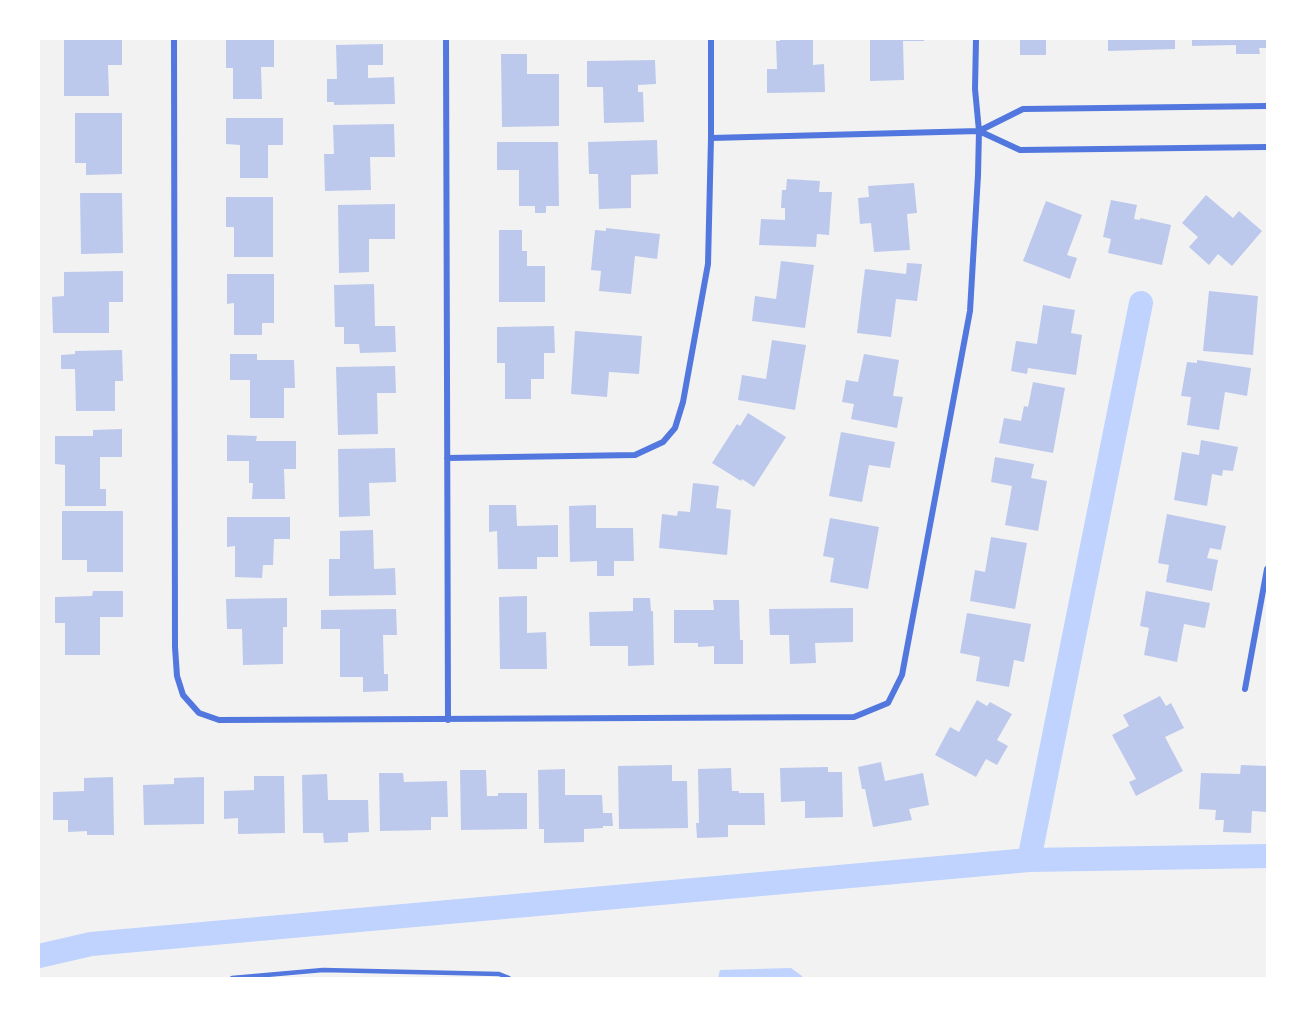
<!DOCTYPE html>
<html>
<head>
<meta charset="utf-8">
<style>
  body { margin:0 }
  #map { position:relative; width:1306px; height:1017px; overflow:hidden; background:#f2f2f2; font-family:Quicksand,sans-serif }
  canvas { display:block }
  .frame { position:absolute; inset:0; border:40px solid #fff; pointer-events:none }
</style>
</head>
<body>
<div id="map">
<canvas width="1306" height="1017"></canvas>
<div class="frame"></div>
</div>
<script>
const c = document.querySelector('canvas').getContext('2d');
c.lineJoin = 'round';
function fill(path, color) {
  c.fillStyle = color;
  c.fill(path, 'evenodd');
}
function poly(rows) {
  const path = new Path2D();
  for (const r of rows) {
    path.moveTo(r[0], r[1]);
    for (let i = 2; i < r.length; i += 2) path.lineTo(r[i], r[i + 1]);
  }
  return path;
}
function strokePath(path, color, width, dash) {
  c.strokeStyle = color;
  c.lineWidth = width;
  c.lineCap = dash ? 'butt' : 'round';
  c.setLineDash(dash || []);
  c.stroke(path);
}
fill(poly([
  [791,968,802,976,802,978,718,978,720,970]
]), '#bfd3fe');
strokePath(poly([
  [1029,860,1141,303],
  [39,956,91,944,1029,860,1267,856]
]), '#bfd3fe', 24);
fill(poly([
  [64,39,122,39,122,65,108,65,109,96,64,96],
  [226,39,274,39,274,67,261,67,262,99,233,99,233,68,226,68],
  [780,39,813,39,813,65,824,64,825,92,767,93,767,69,777,69,776,41,780,41],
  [870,39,924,39,924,41,903,41,904,80,870,81],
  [1020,39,1046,39,1046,55,1020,55],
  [1108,39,1175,39,1175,49,1108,51],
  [1192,39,1267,39,1267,48,1259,48,1260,54,1236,54,1236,45,1192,46],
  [383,44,383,65,368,65,368,78,394,77,395,104,334,105,334,102,327,102,327,79,337,79,336,45],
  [501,54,527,54,527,74,559,74,559,126,502,127],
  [655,60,656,84,638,85,638,92,643,92,644,122,604,123,603,87,587,87,587,61],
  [75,113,122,113,122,174,86,175,86,163,75,163],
  [226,118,283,118,283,145,268,145,268,178,240,178,240,145,226,144],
  [394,124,395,157,370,157,371,190,325,191,324,154,334,154,333,125],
  [657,140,658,174,631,175,631,208,599,209,598,174,589,174,588,142],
  [497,142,558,142,559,206,546,206,546,213,535,213,535,206,519,206,519,170,497,170],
  [787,179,820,181,819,192,832,192,829,235,817,234,816,247,759,245,761,219,785,220,785,208,781,208,782,190,786,190],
  [914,183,917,213,907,214,910,250,874,252,871,223,860,224,858,198,869,197,868,186],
  [80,193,122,193,123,253,81,254],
  [1206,195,1233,218,1239,211,1262,231,1232,266,1218,254,1209,265,1189,247,1198,237,1182,223],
  [226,197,273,197,273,257,234,257,234,227,226,227],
  [1111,200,1137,205,1134,219,1140,220,1140,218,1171,225,1162,265,1108,253,1111,239,1103,237],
  [1046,201,1082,215,1067,255,1077,258,1070,279,1023,261],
  [395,204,395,239,369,239,369,272,339,273,338,205],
  [606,228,660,234,657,259,635,256,631,294,599,291,601,271,591,270,595,230,606,231],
  [499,230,522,230,522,251,527,251,527,266,545,266,545,302,499,302],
  [781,261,814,265,805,328,752,321,755,296,776,299],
  [907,263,922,264,917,301,896,299,891,337,857,333,865,269,906,274],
  [123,271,123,302,109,302,109,333,53,333,52,297,64,296,64,272],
  [227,274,274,274,274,323,262,323,262,335,234,335,234,303,227,304],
  [374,284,375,326,395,326,396,352,360,353,359,344,344,344,344,327,335,327,334,285],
  [1209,291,1258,296,1253,355,1203,351],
  [1043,305,1075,310,1071,333,1082,335,1076,375,1028,368,1027,374,1011,371,1016,341,1037,344],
  [554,326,555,353,544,353,544,379,531,379,531,399,505,399,505,363,497,363,497,327],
  [575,331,642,336,639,374,609,372,607,397,571,394],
  [772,340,806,345,795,410,738,400,742,375,766,379],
  [122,350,123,381,115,381,115,411,76,411,75,369,61,369,61,355,75,354,75,351],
  [230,354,257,354,257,360,294,360,295,388,284,388,284,418,250,418,250,380,230,380],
  [864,354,899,360,893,396,903,397,897,428,851,419,854,404,842,402,846,380,858,382],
  [1197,360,1251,368,1247,396,1225,392,1219,430,1187,425,1191,397,1181,396,1187,362,1197,363],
  [395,366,396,393,377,393,378,434,338,435,336,367],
  [1033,382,1065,388,1053,453,999,443,1004,418,1021,421,1024,406,1028,407],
  [748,413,786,437,754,487,742,479,741,481,712,463,737,424,740,426],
  [122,429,122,457,100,457,100,489,106,489,106,506,65,506,65,465,55,464,55,436,93,436,93,430],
  [841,432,895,442,890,468,869,465,862,502,829,496],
  [227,435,257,436,256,441,296,441,296,469,284,469,285,499,252,499,253,483,249,483,249,461,227,461],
  [1201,440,1238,447,1233,471,1223,470,1222,476,1212,474,1207,506,1174,500,1182,452,1199,455],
  [395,448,396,482,369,483,370,516,339,517,338,449],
  [995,457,1034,464,1031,478,1047,481,1038,531,1005,525,1012,486,991,482],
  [693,483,719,486,716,508,731,510,727,555,659,548,662,514,677,516,678,511,690,512],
  [489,505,516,505,517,526,558,525,558,557,537,557,537,569,498,569,497,531,489,532],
  [596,505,596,528,633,528,634,561,614,561,614,576,597,576,597,561,570,562,569,506],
  [62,511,123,511,123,572,87,572,87,560,62,560],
  [1167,514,1226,526,1221,550,1210,548,1207,558,1218,560,1212,591,1166,582,1169,565,1158,563],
  [227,517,290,517,290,539,274,539,273,565,263,565,262,578,235,577,235,546,227,547],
  [830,518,879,527,868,589,830,582,834,558,823,556],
  [373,530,374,569,395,568,396,595,329,596,329,559,340,559,340,531],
  [991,537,1027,543,1015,609,970,601,975,570,985,572],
  [93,591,123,591,123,617,100,617,100,655,65,655,65,623,55,623,55,597,92,596],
  [1146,591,1210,603,1205,628,1184,624,1177,662,1144,655,1149,628,1140,626],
  [527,596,527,633,546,632,547,669,500,669,499,597],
  [287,598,287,627,283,627,283,664,243,665,242,629,227,629,226,599],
  [633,598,650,598,651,611,653,611,654,665,628,666,628,646,590,646,589,612,633,611],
  [713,600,739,600,740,640,743,640,743,664,714,664,714,646,698,647,698,643,674,643,674,610,714,610],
  [853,608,853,642,815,643,816,663,790,664,789,635,770,635,769,609],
  [396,609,397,635,383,635,384,674,388,674,388,691,363,692,363,677,340,677,340,629,321,629,321,610],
  [967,613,1031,624,1024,662,1014,660,1009,687,976,681,980,657,960,653],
  [1160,696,1166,706,1171,703,1184,728,1165,737,1183,771,1136,796,1129,782,1136,779,1112,735,1129,726,1123,715],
  [977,700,987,706,990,702,1012,714,997,740,1008,746,997,765,986,759,976,777,935,755,950,727,959,732],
  [881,762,885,781,923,773,929,805,909,809,912,820,873,827,865,789,862,789,858,767],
  [672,765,672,781,687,781,688,828,619,829,618,766],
  [1241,765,1267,766,1267,812,1252,811,1251,833,1223,832,1224,820,1215,820,1216,810,1199,809,1201,773,1240,774],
  [828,767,828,772,842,772,843,817,805,818,805,801,781,802,780,768],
  [731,768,732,791,739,791,739,793,764,793,765,825,728,825,728,837,697,838,696,823,699,823,698,769],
  [565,769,565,795,602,795,603,813,612,813,613,826,603,826,603,828,584,829,584,842,544,843,544,829,539,829,538,770],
  [460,770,486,770,487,796,498,796,498,793,527,793,527,829,461,830],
  [379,773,403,773,404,782,447,781,448,817,431,817,431,830,380,831],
  [327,774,328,800,368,800,369,832,348,833,348,842,324,843,323,833,303,833,302,775],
  [254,776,284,776,285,833,238,834,238,818,224,819,224,791,254,790],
  [113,777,114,835,87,835,87,831,68,832,68,820,53,820,53,792,84,791,84,778],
  [204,777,204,824,144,825,143,785,174,784,174,778]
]), '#bdc9ec');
strokePath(poly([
  [232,978,323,970,499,974,509,978]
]), '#5277de', 4.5);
strokePath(poly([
  [174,39,175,647,177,676,183,695,199,713,219,720,854,717,888,703,902,675,970,311,978,175,979,131,975,89,976,39],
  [446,39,448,720],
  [979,131,1020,150,1267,147],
  [711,138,979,131,1023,109,1267,106],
  [447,458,635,455,663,442,675,428,683,402,708,264,711,138,711,39],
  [1245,689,1267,569]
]), '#5277de', 6);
</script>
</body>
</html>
